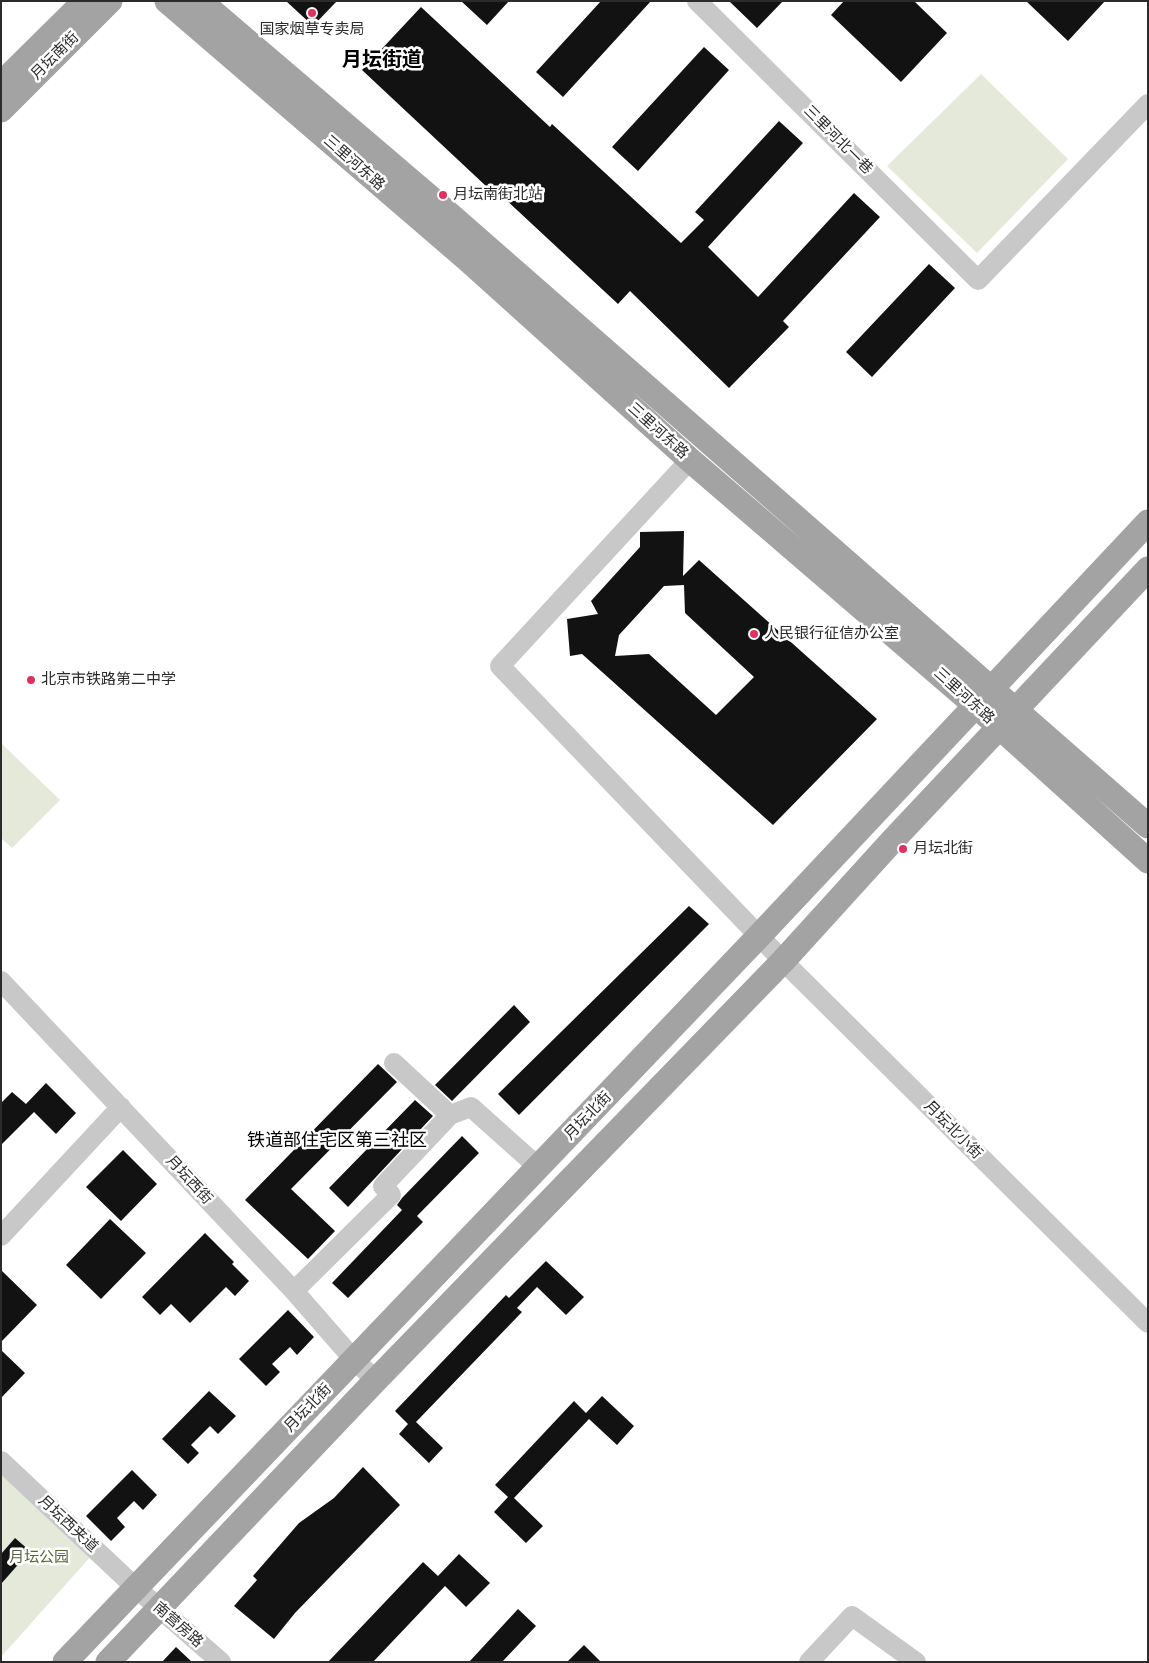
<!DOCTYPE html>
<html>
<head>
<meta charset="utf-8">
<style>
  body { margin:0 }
  #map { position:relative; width:1149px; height:1663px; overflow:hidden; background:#fff; font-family:"PT Sans",sans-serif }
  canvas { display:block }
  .frame { position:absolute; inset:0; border:2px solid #2b2b2b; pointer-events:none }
</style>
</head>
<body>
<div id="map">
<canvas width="1149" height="1663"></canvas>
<div class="frame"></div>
</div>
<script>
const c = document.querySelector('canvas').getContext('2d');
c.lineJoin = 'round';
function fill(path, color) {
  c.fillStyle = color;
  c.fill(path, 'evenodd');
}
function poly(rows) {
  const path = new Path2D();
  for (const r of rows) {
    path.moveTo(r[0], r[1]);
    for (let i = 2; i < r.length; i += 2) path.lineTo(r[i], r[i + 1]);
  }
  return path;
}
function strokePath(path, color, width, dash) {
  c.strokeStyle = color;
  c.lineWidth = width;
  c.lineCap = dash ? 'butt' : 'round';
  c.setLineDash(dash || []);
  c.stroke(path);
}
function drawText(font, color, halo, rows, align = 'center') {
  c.font = font + ' "PT Sans","Noto Sans SC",sans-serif';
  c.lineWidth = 5;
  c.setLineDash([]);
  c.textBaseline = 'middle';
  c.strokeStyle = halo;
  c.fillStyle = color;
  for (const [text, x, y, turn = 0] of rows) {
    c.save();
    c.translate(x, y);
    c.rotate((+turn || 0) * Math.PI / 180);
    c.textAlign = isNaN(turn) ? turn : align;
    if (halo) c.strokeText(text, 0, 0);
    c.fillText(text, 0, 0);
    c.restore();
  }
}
fill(poly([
  [981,74,1068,159,977,253,887,166],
  [1,743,60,800,12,848,1,838],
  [1,1472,92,1555,1,1657]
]), '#e5e9d9');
fill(poly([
  [286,1,337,1,313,26],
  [461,1,509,1,487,25],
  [601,1,651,1,563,97,536,72],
  [729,1,783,1,757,28],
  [844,1,914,1,947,33,901,82,831,15],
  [1026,1,1105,1,1068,41],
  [421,7,550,127,552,124,681,243,704,220,695,212,779,121,803,143,708,247,758,297,854,193,880,217,783,321,789,327,729,388,630,291,618,304,489,184,487,187,362,70],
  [704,47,729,70,638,171,612,147],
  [929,264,955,288,872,377,846,352],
  [684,531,683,576,699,560,877,719,773,825,582,654,570,656,567,619,598,614,591,601,640,547,640,532],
  [684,585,685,613,754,677,716,715,649,654,615,656,619,635,664,586],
  [689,906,709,924,519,1115,498,1094],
  [514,1005,530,1022,452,1101,435,1085],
  [378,1064,397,1082,291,1189,335,1231,308,1259,245,1200],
  [46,1083,76,1113,56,1134,34,1112,1,1145,1,1103,12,1092,26,1104],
  [415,1100,433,1116,348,1207,329,1188],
  [462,1136,479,1153,417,1216,423,1222,348,1298,332,1283,402,1210,397,1205,402,1198],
  [123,1150,157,1184,121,1221,86,1187],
  [110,1219,146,1253,101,1299,66,1265],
  [205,1233,234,1262,232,1264,249,1281,235,1296,226,1287,190,1323,171,1304,160,1315,142,1297],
  [546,1261,584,1297,566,1315,537,1287,517,1308,522,1312,416,1422,443,1448,429,1463,399,1434,408,1424,395,1411,506,1295,509,1298],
  [1,1270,37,1305,1,1342],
  [288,1310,314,1337,297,1355,290,1347,272,1364,280,1372,266,1386,239,1359],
  [1,1350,25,1373,1,1398],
  [209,1391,236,1416,218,1434,210,1426,191,1445,199,1453,188,1464,162,1439],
  [602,1396,634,1426,617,1445,589,1419,514,1498,543,1526,526,1543,494,1512,508,1497,495,1485,574,1401,586,1413],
  [363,1467,400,1505,295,1613,274,1639,234,1606,257,1580,253,1576,299,1523,334,1498],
  [132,1470,157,1495,143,1510,134,1501,117,1518,125,1527,111,1541,86,1516],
  [15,1538,30,1551,1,1584,1,1554],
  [459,1554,490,1583,466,1607,445,1586,373,1662,328,1662,423,1562,438,1576],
  [518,1609,536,1626,502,1662,469,1662],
  [584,1645,601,1662,567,1662],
  [176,1647,192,1662,162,1662]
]), '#121212');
strokePath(poly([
  [697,1,978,280,1148,104],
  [690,460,500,666,783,961,1148,1323],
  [1,981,294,1291,355,1361,376,1380],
  [394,1063,450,1115,471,1107,528,1158,541,1165],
  [1,1236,121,1107],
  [294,1291,391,1195,383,1186,450,1115],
  [1,1461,135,1587,221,1662],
  [809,1662,852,1616,916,1662]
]), '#c8c8c8', 20);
strokePath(poly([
  [167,1,467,259,690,460,975,705,1148,861],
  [200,1,433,200,1148,826],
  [1,84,85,1],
  [1,110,110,1],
  [65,1662,759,936,1148,522],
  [108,1662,376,1380,783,961,893,840,1148,569]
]), '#a3a3a3', 25);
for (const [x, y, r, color] of [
  [312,13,5,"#de3261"],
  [443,195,5,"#de3261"],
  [754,634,5,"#de3261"],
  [31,680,5,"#de3261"],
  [903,849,5,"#de3261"]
]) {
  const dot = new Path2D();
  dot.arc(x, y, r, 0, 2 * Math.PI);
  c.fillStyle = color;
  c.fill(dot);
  strokePath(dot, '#fff', 2);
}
drawText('15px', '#2b2b2b', '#fff', [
  ["国家烟草专卖局",312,30,"center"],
  ["月坛南街北站",453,195],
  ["人民银行征信办公室",764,634],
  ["北京市铁路第二中学",41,680],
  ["月坛北街",913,849]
], 'left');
drawText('15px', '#2b2b2b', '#fff', [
  ["月坛南街",55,56,-45],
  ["三里河北一巷",838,140,45],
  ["三里河东路",354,163,41],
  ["三里河东路",658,431,42],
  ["三里河东路",964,696,42],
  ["月坛北街",588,1116,-46],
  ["月坛北小街",953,1130,45],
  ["月坛西街",189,1180,47],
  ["月坛北街",308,1408,-46],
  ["月坛西夹道",68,1524,43],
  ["南营房路",178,1625,41]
]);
drawText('15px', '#57653b', '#fff', [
  ["月坛公园",39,1558]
]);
drawText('18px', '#000', '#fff', [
  ["铁道部住宅区第三社区",337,1141]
]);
drawText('bold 20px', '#000', '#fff', [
  ["月坛街道",382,60]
]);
</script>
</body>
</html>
